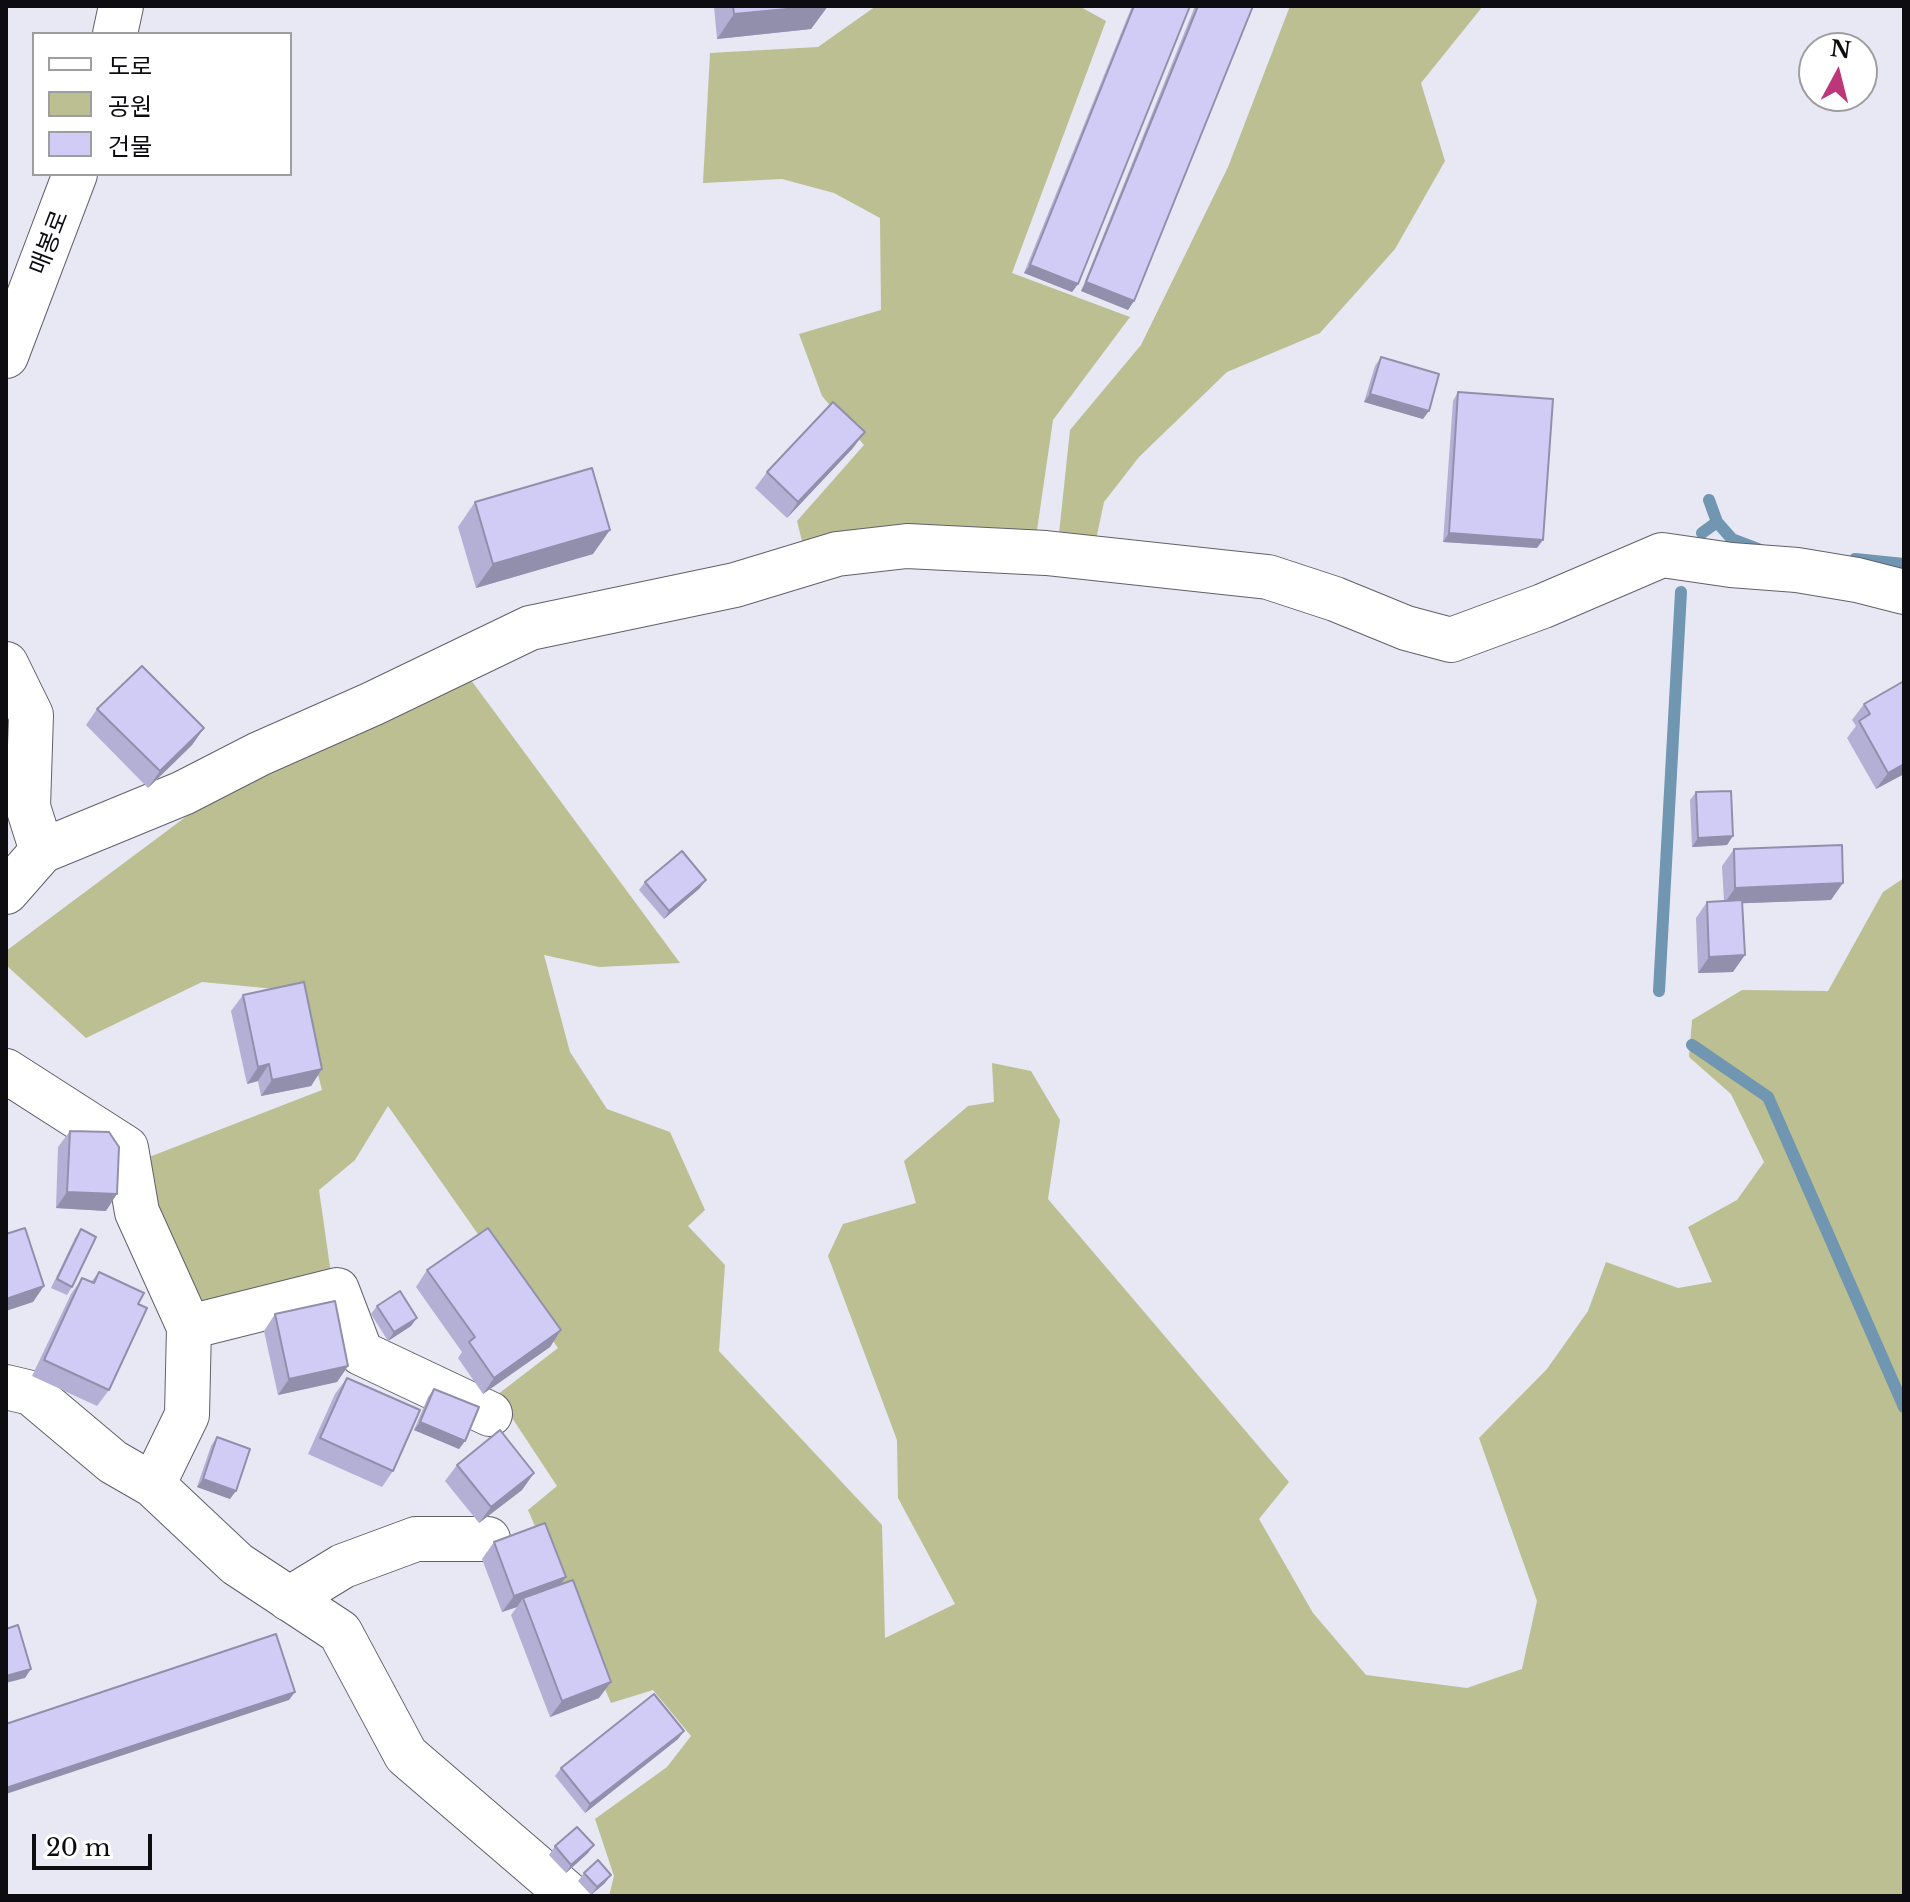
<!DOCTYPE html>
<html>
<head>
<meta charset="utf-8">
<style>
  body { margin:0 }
  #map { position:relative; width:1910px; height:1902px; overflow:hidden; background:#e8e7f4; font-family:"Libre Baskerville","Noto Sans KR",serif }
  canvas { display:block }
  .frame { position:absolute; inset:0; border:8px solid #0d0d11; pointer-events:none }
  .legend { position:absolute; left:32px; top:32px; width:260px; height:144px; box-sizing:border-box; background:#fff; border:2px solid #9e9ea0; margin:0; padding:10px 14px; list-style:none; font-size:24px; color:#0d0d11 }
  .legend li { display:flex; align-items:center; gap:16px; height:40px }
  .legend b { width:40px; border:2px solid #9e9ea0 }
  .north { position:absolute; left:1798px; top:32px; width:80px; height:80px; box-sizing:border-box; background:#fff; border:2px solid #9e9ea0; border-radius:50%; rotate:7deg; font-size:22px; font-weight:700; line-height:32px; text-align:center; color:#0d0d11 }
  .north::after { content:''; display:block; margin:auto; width:28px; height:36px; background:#bc3679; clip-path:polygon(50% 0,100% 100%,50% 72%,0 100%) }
  .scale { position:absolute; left:32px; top:1834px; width:120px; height:36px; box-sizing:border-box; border:4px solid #0d0d11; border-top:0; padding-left:10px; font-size:24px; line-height:28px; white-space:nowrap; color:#0d0d11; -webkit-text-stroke:6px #fff; paint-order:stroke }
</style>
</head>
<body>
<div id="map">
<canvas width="1910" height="1902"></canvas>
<div class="frame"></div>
<ul class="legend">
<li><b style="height:10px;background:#fff"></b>도로</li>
<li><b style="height:22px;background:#bcbf91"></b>공원</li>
<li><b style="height:22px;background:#d1ccf6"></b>건물</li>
</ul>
<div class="north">N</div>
<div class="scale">20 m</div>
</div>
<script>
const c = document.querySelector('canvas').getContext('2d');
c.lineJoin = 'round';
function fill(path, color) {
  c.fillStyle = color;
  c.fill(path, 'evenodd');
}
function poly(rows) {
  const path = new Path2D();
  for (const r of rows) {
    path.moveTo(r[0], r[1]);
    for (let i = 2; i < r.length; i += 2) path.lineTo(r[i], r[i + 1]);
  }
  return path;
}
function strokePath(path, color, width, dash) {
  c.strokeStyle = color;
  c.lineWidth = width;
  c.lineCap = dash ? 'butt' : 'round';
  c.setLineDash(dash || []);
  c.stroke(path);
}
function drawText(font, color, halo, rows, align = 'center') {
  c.font = font + ' "Libre Baskerville","Noto Sans KR",serif';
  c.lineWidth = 6;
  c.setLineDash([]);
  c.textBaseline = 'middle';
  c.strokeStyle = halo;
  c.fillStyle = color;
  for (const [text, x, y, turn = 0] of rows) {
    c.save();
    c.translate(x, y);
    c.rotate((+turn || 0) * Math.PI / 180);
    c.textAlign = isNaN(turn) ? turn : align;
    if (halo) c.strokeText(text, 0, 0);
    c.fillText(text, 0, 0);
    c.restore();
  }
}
fill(poly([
  [876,6,1079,6,1106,21,1012,273,1130,317,1053,420,1036,537,803,545,797,521,864,445,822,396,799,334,881,310,880,218,834,193,782,179,703,183,710,53,818,47],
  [1290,6,1483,6,1421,83,1445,161,1395,249,1320,333,1227,372,1139,457,1104,502,1094,549,1058,543,1070,430,1141,345,1228,167],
  [468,676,680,963,599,967,544,955,570,1052,607,1109,670,1132,705,1210,688,1226,725,1265,719,1351,882,1525,885,1638,955,1604,898,1498,897,1440,828,1256,843,1224,916,1203,904,1161,968,1106,994,1102,992,1063,1031,1071,1060,1120,1048,1199,1289,1482,1259,1519,1313,1613,1366,1675,1467,1688,1522,1669,1537,1601,1479,1438,1547,1369,1588,1311,1606,1262,1678,1288,1712,1282,1688,1227,1737,1200,1764,1162,1731,1094,1689,1057,1692,1020,1742,990,1828,991,1883,892,1904,878,1904,1896,609,1896,614,1876,595,1819,667,1767,691,1736,653,1690,611,1703,528,1510,557,1486,497,1395,558,1348,388,1106,355,1160,319,1190,331,1274,209,1311,161,1235,144,1159,322,1090,296,991,202,982,86,1038,6,965,6,951,211,798]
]), '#bcbf91');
strokePath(poly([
  [1709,500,1717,522,1732,539,1761,550],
  [1702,533,1717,522],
  [1855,559,1904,564],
  [1659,991,1681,592],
  [1692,1045,1768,1097,1904,1407]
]), '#7096b1', 12);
const minor = poly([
  [115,34,121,6],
  [6,356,75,174],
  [6,664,31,715,28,807,42,851],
  [6,892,42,851,183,793,259,754,372,704,530,628,735,585,837,554,907,546,1046,553,1268,577,1335,599,1406,628,1451,640,1543,606,1662,555,1731,565,1797,570,1857,580,1904,592],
  [6,1071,126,1148,137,1212,189,1327,187,1415,153,1485],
  [189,1327,337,1290,361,1353,490,1414],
  [6,1387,31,1393,113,1462,153,1485,237,1564,340,1632,406,1755,570,1896],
  [289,1599,343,1566,416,1539,488,1539]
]);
strokePath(minor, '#61606b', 46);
strokePath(minor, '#fff', 44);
fill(poly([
  [714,6,828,6,811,29,717,39],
  [1132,6,1190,6,1078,284,1072,292,1024,273],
  [1195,6,1253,6,1134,301,1128,310,1081,291],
  [1381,357,1423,419,1364,402,1375,366],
  [1458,392,1537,548,1443,542,1453,401],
  [853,448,787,518,755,488,767,472],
  [475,502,593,554,476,588,458,527],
  [1864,704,1904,774,1876,789,1847,738,1856,726,1852,720],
  [97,709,204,728,192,745,148,788,86,725],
  [1696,792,1727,845,1692,847,1690,800],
  [1734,849,1831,900,1742,903,1733,972,1698,973,1696,918,1707,902,1724,901,1722,866],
  [645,882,700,888,664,919,639,890],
  [243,995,322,1069,311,1086,261,1096,258,1081,247,1084,231,1011],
  [70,1131,106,1211,56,1208,58,1147],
  [81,1229,72,1287,67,1295,51,1288,75,1238],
  [427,1270,561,1330,550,1347,483,1394,458,1358,462,1352,416,1287],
  [99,1272,138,1304,109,1390,97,1406,32,1376,71,1294,82,1278,91,1282],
  [377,1306,411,1326,388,1341,371,1314],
  [275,1314,348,1366,337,1382,278,1395,264,1331],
  [347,1378,393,1471,382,1487,308,1454,335,1394],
  [434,1389,465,1441,459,1449,414,1430,428,1397],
  [217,1437,230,1499,197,1487,211,1446],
  [457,1465,534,1473,522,1490,479,1523,445,1481],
  [494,1542,560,1585,599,1698,550,1717,511,1615,517,1607,502,1612,482,1559],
  [684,1731,678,1739,585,1813,555,1776,561,1768],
  [555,1846,588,1853,566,1873,549,1855],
  [584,1873,605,1883,591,1895,578,1881]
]), '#b4afd4');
fill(poly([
  [819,6,828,6,811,29,717,39,734,14],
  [1030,265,1078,284,1072,292,1024,273],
  [1086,282,1134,301,1128,310,1081,291],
  [1370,394,1429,411,1423,419,1364,402],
  [865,432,853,448,787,518,798,502],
  [610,530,593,554,476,588,493,564],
  [1449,533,1543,540,1537,548,1443,542],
  [204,728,192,745,148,788,160,771],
  [1904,764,1904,774,1876,789,1888,773],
  [1733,836,1727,845,1692,847,1698,838],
  [706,880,700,888,664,919,669,911],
  [1843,883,1831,900,1724,904,1735,888],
  [1745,955,1733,972,1698,973,1709,957],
  [269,1064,258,1081,247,1084,258,1067],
  [322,1069,311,1086,261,1096,272,1080],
  [67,1192,117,1194,106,1211,56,1208],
  [44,1286,33,1302,6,1311,6,1299],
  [417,1318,411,1326,388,1341,394,1332],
  [561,1330,550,1347,483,1394,494,1378],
  [348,1366,337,1382,278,1395,289,1379],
  [420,1422,465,1441,459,1449,414,1430],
  [534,1473,522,1490,479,1523,491,1507],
  [203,1479,236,1491,230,1499,197,1487],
  [566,1577,554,1593,523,1598,517,1607,502,1612,514,1596],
  [31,1669,25,1678,6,1683,6,1676],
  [611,1682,599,1698,550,1717,562,1701],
  [295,1692,289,1700,6,1794,6,1788],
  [684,1731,678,1739,585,1813,590,1804],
  [594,1845,588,1853,566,1873,571,1865],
  [611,1875,605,1883,591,1895,597,1887]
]), '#928fac');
const building = poly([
  [733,6,819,6,734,14,733,6],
  [1134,6,1190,6,1078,284,1030,265,1134,6],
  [1198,6,1253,6,1134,301,1086,282,1198,6],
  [1381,357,1439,374,1429,411,1370,394,1381,357],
  [1458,392,1553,399,1543,540,1449,533,1458,392],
  [833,402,865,432,798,502,767,472,833,402],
  [592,468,610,530,493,564,475,502,592,468],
  [142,666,204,728,160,771,97,709,142,666],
  [1904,681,1904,764,1888,773,1859,721,1870,714,1864,704,1904,681],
  [1731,791,1733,836,1698,838,1696,792,1731,791],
  [1842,845,1843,883,1735,888,1734,849,1842,845],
  [682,851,706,880,669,911,645,882,682,851],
  [1742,900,1745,955,1709,957,1707,902,1742,900],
  [304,982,322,1069,272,1080,269,1064,258,1067,243,995,304,982],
  [70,1131,109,1132,119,1147,117,1194,67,1192,70,1131],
  [25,1228,44,1286,6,1299,6,1234,25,1228],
  [488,1228,561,1330,494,1378,469,1342,475,1337,427,1270,488,1228],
  [81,1229,96,1237,72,1287,57,1279,81,1229],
  [99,1272,144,1293,138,1304,147,1308,109,1390,44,1360,82,1278,94,1283,99,1272],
  [400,1291,417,1318,394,1332,377,1306,400,1291],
  [335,1301,348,1366,289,1379,275,1314,335,1301],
  [347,1378,420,1410,393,1471,320,1438,347,1378],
  [434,1389,479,1407,465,1441,420,1422,434,1389],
  [500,1430,534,1473,491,1507,457,1465,500,1430],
  [217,1437,250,1449,236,1491,203,1479,217,1437],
  [545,1523,566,1577,514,1596,494,1542,545,1523],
  [573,1580,611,1682,562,1701,523,1598,573,1580],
  [18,1625,31,1669,6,1676,6,1629,18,1625],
  [276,1634,295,1692,6,1788,6,1724,276,1634],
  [654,1694,684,1731,590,1804,561,1768,654,1694],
  [577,1827,594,1845,571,1865,555,1846,577,1827],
  [598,1860,611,1875,597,1887,584,1873,598,1860]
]);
fill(building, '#d1ccf6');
strokePath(building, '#928fac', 2);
drawText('24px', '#0d0d11', '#fff', [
  ["매봉로",50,243,-69]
]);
</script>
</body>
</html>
